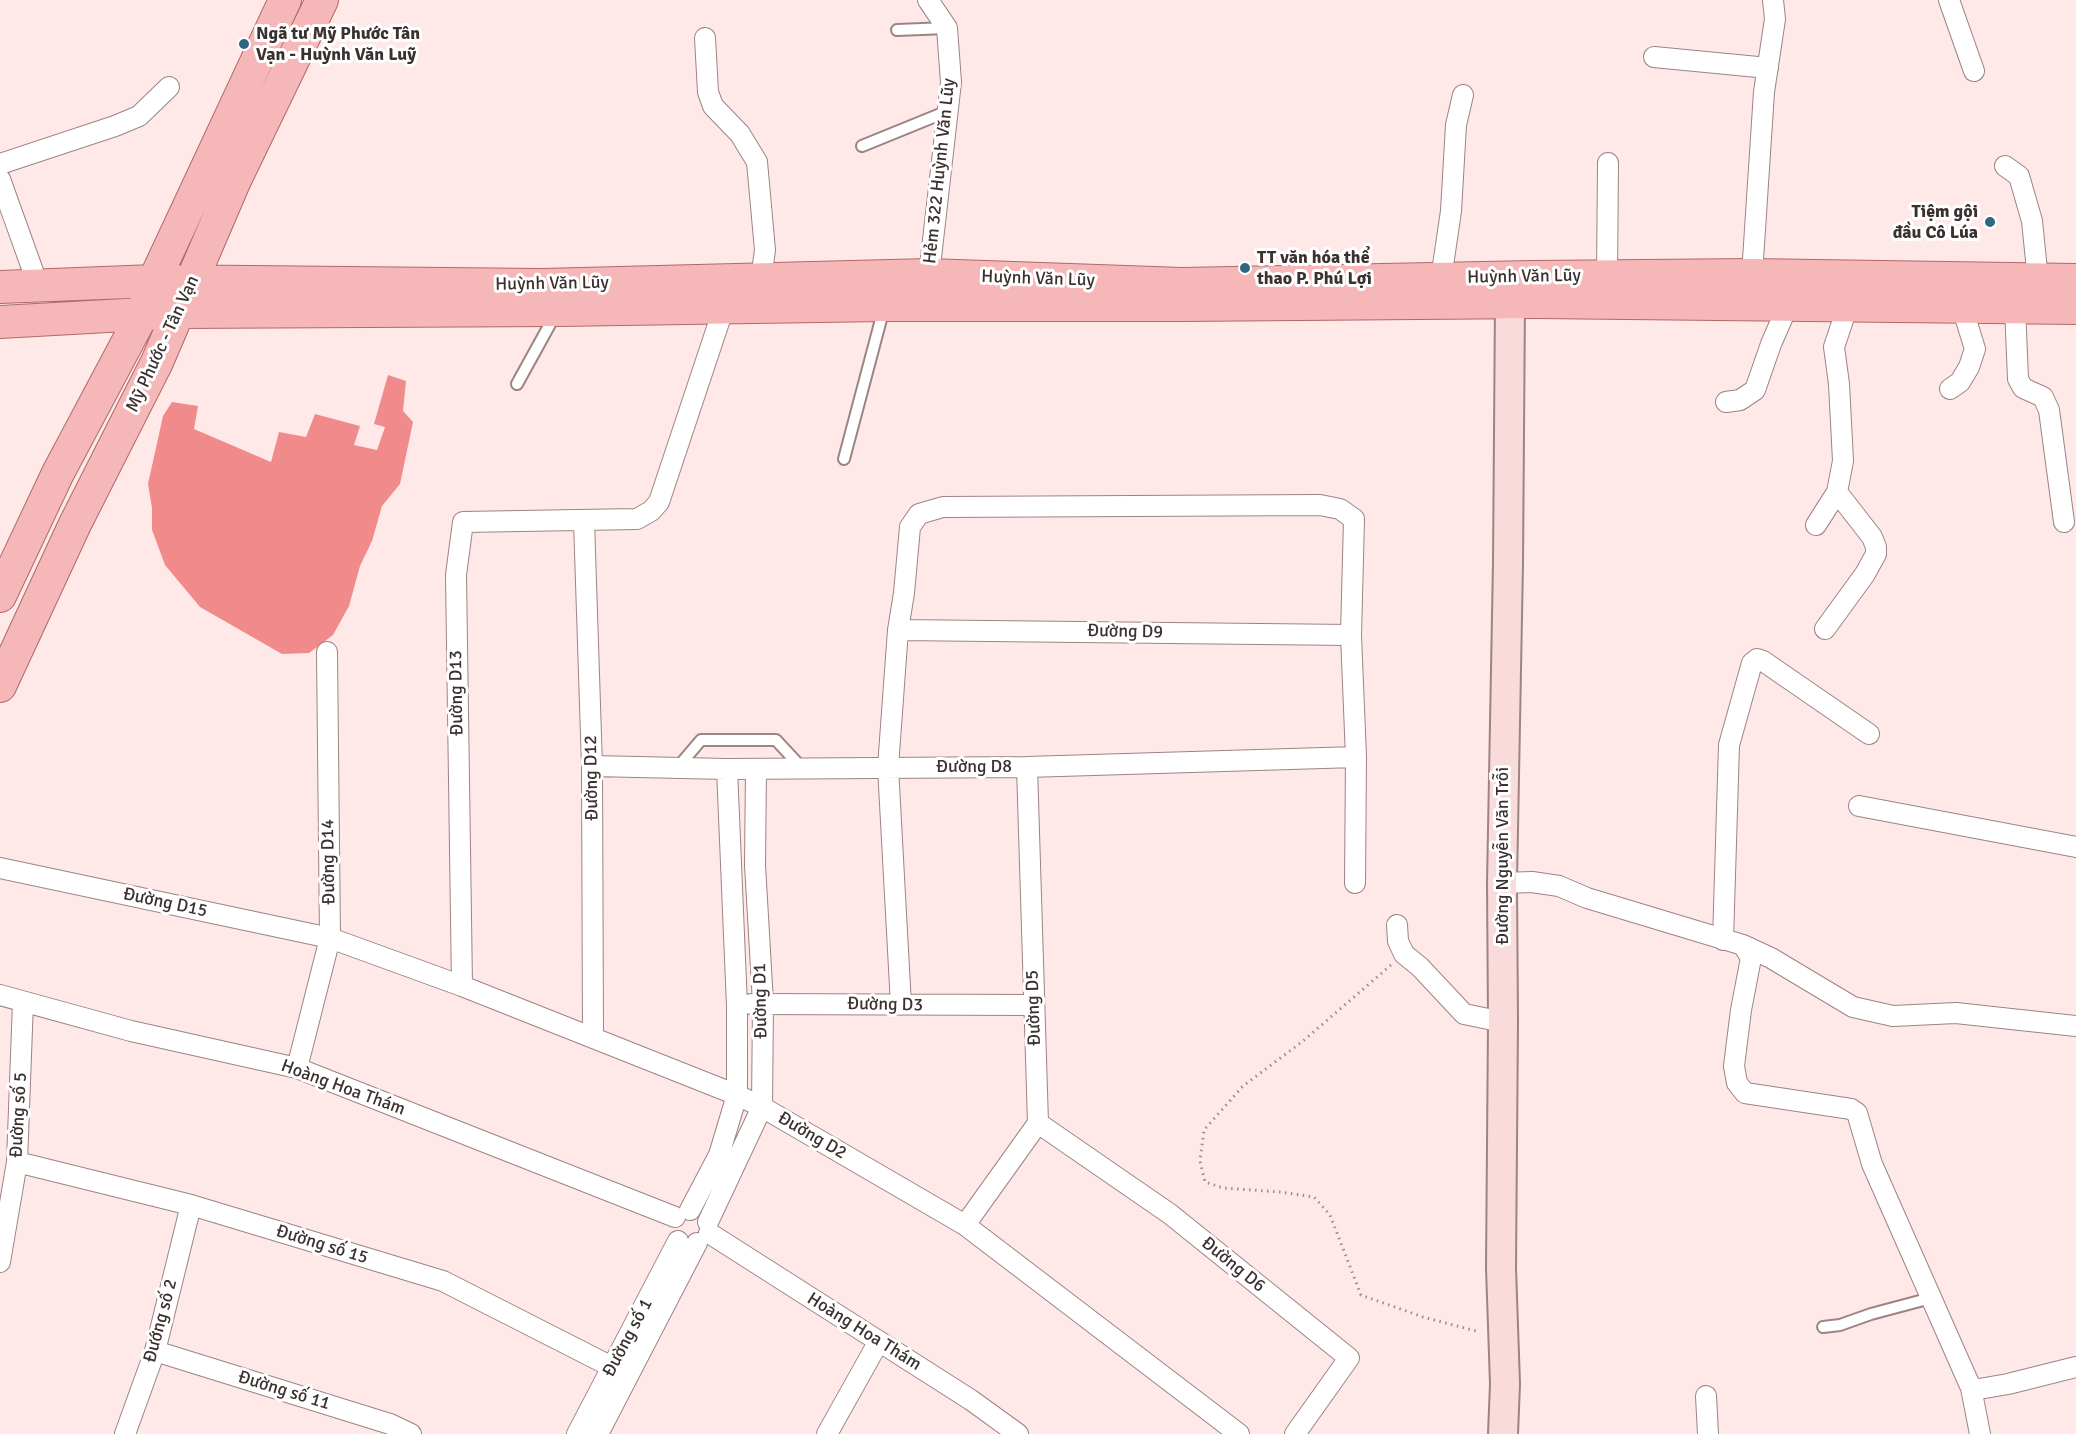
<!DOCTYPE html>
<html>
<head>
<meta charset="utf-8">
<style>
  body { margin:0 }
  canvas { display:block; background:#ffe9e8 }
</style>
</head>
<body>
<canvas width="2076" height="1434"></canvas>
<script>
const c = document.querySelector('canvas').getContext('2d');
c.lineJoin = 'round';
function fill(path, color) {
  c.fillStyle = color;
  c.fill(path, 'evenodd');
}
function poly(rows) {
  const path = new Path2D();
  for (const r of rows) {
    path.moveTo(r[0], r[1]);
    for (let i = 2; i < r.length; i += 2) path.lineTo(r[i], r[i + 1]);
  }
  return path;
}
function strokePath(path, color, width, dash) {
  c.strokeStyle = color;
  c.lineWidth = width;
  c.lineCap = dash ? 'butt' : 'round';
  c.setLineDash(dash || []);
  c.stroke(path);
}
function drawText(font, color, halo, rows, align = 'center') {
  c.font = font + ' Signika,sans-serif';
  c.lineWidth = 6;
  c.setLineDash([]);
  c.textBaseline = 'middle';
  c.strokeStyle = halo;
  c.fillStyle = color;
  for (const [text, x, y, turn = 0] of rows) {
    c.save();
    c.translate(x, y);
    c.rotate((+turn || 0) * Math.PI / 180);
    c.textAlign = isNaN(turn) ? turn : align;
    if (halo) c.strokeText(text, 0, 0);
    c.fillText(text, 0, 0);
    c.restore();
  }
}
fill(poly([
  [388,375,406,381,403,411,413,422,400,484,382,506,372,541,360,566,349,606,333,635,309,653,282,654,200,607,165,565,152,530,152,508,148,484,163,416,172,402,198,406,194,429,271,462,279,432,306,437,315,414,360,426,354,445,377,450,385,427,374,424]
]), '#f18a8b');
const lane = poly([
  [897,30,947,28],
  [862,146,948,111],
  [517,384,555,315],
  [844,459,884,308],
  [678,767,701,740,776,740,802,768],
  [1823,1327,1840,1325,1871,1314,1931,1298]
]);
const street = poly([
  [928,0,947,28,951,82,929,275],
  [1949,0,1974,71],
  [705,38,708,92,713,106,740,134,757,162,765,250,761,279],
  [1654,57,1768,68],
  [0,164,115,126,139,116,169,87],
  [2005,166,2019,176,2032,221,2038,280],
  [0,179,38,285],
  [1752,275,1764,92,1775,19,1773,0],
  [1607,276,1608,163],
  [1441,279,1451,211,1456,125,1463,95],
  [2015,307,2018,379,2023,388,2043,397,2049,410,2064,522],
  [1950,389,1960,382,1969,367,1975,349,1962,307],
  [1726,402,1740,400,1755,390,1771,344,1788,305],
  [584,521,592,766,593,1036],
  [1816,525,1837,492,1843,461,1839,384,1834,347,1848,305],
  [1825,629,1865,574,1876,554,1876,547,1872,537,1837,492],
  [898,630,1351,635],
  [592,766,727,769,1027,767,1356,757],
  [1859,806,2076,847],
  [0,868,330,938,462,986,737,1095,762,1107,965,1225,1239,1434],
  [1502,883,1532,882,1559,886,1587,898,1743,945,1771,958,1853,1007,1893,1016,1956,1013,2076,1026],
  [1397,925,1398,941,1404,954,1420,967,1464,1014,1503,1022],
  [1723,940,1729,745,1752,663,1757,659,1763,661,1869,734],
  [1743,945,1751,958,1741,1010,1734,1066,1737,1083,1745,1093,1851,1109,1857,1113,1872,1164,1971,1388,1980,1434],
  [462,986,456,575,463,522,637,519,651,511,659,502,724,307],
  [0,995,131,1031,297,1068,675,1217],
  [751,1004,1033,1005],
  [901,1005,888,767,898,630,904,593,910,527,919,514,943,507,1320,505,1340,509,1354,519,1351,635,1356,757,1355,883],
  [297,1068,330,938,327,652],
  [1038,1123,1170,1214,1349,1358,1295,1434],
  [17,1162,191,1205,443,1281,612,1367],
  [690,1210,719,1155,737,1095,737,1006,727,769],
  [708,1222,762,1107,763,1003,755,865,756,769],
  [965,1225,1038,1123,1027,767],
  [709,1233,971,1400,1018,1434],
  [0,1262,17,1162,23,1002],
  [155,1351,390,1424,411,1434],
  [1971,1388,1979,1389,2008,1384,2076,1367],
  [1706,1396,1708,1434],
  [125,1434,155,1351,191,1205],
  [577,1434,678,1241],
  [598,1434,697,1243],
  [827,1434,879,1341]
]);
const secondary = poly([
  [1503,1434,1505,1384,1501,1268,1503,1022,1502,883,1508,563,1510,302,1509,278]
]);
const primary = poly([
  [0,287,154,281,542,285,929,275,1182,284,1533,277,1752,275,2076,280],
  [0,322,179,312,558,310,885,305,1182,305,1537,302,2076,308],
  [0,596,58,473,142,315,154,281,285,0],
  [0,686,75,524,157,362,235,180,322,0]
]);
strokePath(lane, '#9c8483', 14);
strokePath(street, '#9c8483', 22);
strokePath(secondary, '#9c8483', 32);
strokePath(primary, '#b06969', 34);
strokePath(poly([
  [1391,965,1303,1041,1243,1086,1204,1130,1200,1161,1205,1182,1223,1188,1280,1192,1314,1197,1330,1215,1361,1295,1423,1317,1480,1332]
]), '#9c8c8b', 3, [1.5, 4.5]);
strokePath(lane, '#fff', 10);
strokePath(street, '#fff', 20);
strokePath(secondary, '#fadbdb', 28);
strokePath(primary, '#f5b7b8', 32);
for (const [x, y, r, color] of [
  [244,44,6,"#2e6780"],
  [1990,222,6,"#2e6780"],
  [1245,268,6,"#2e6780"]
]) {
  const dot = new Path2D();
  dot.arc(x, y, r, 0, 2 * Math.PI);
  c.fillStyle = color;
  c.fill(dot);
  strokePath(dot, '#fff', 2);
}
drawText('bold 18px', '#3b3130', '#fff', [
  ["Ngã tư Mỹ Phước Tân",256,34],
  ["Vạn - Huỳnh Văn Luỹ",256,55],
  ["Tiệm gội",1978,212,"right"],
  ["đầu Cô Lúa",1978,233,"right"],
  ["TT văn hóa thể",1257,258],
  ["thao P. Phú Lợi",1257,279]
], 'left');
drawText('18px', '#3b3130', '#fff', [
  ["Hẻm 322 Huỳnh Văn Lũy",940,171,-84],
  ["Huỳnh Văn Lũy",1524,277,-1],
  ["Huỳnh Văn Lũy",1038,279,2],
  ["Huỳnh Văn Lũy",552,284,-1],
  ["Mỹ Phước - Tân Vạn",163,344,-65],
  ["Đường D9",1125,632,1],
  ["Đường D13",457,693,-91],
  ["Đường D8",974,767],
  ["Đường D12",592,778,-91],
  ["Đường Nguyễn Văn Trỗi",1503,856,-90],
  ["Đường D14",329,862,-91],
  ["Đường D15",165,903,12],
  ["Đường D1",761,1001,-91],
  ["Đường D3",885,1005,1],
  ["Đường D5",1034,1008,-92],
  ["Hoàng Hoa Thám",343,1088,20],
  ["Đường số 5",19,1115,-87],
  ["Đường D2",812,1136,30],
  ["Đường số 15",322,1245,17],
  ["Đường D6",1233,1265,39],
  ["Đướng số 2",161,1321,-75],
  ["Hoàng Hoa Thám",864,1332,32],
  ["Đường số 1",628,1338,-62],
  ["Đường số 11",284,1391,17]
]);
</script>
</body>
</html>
